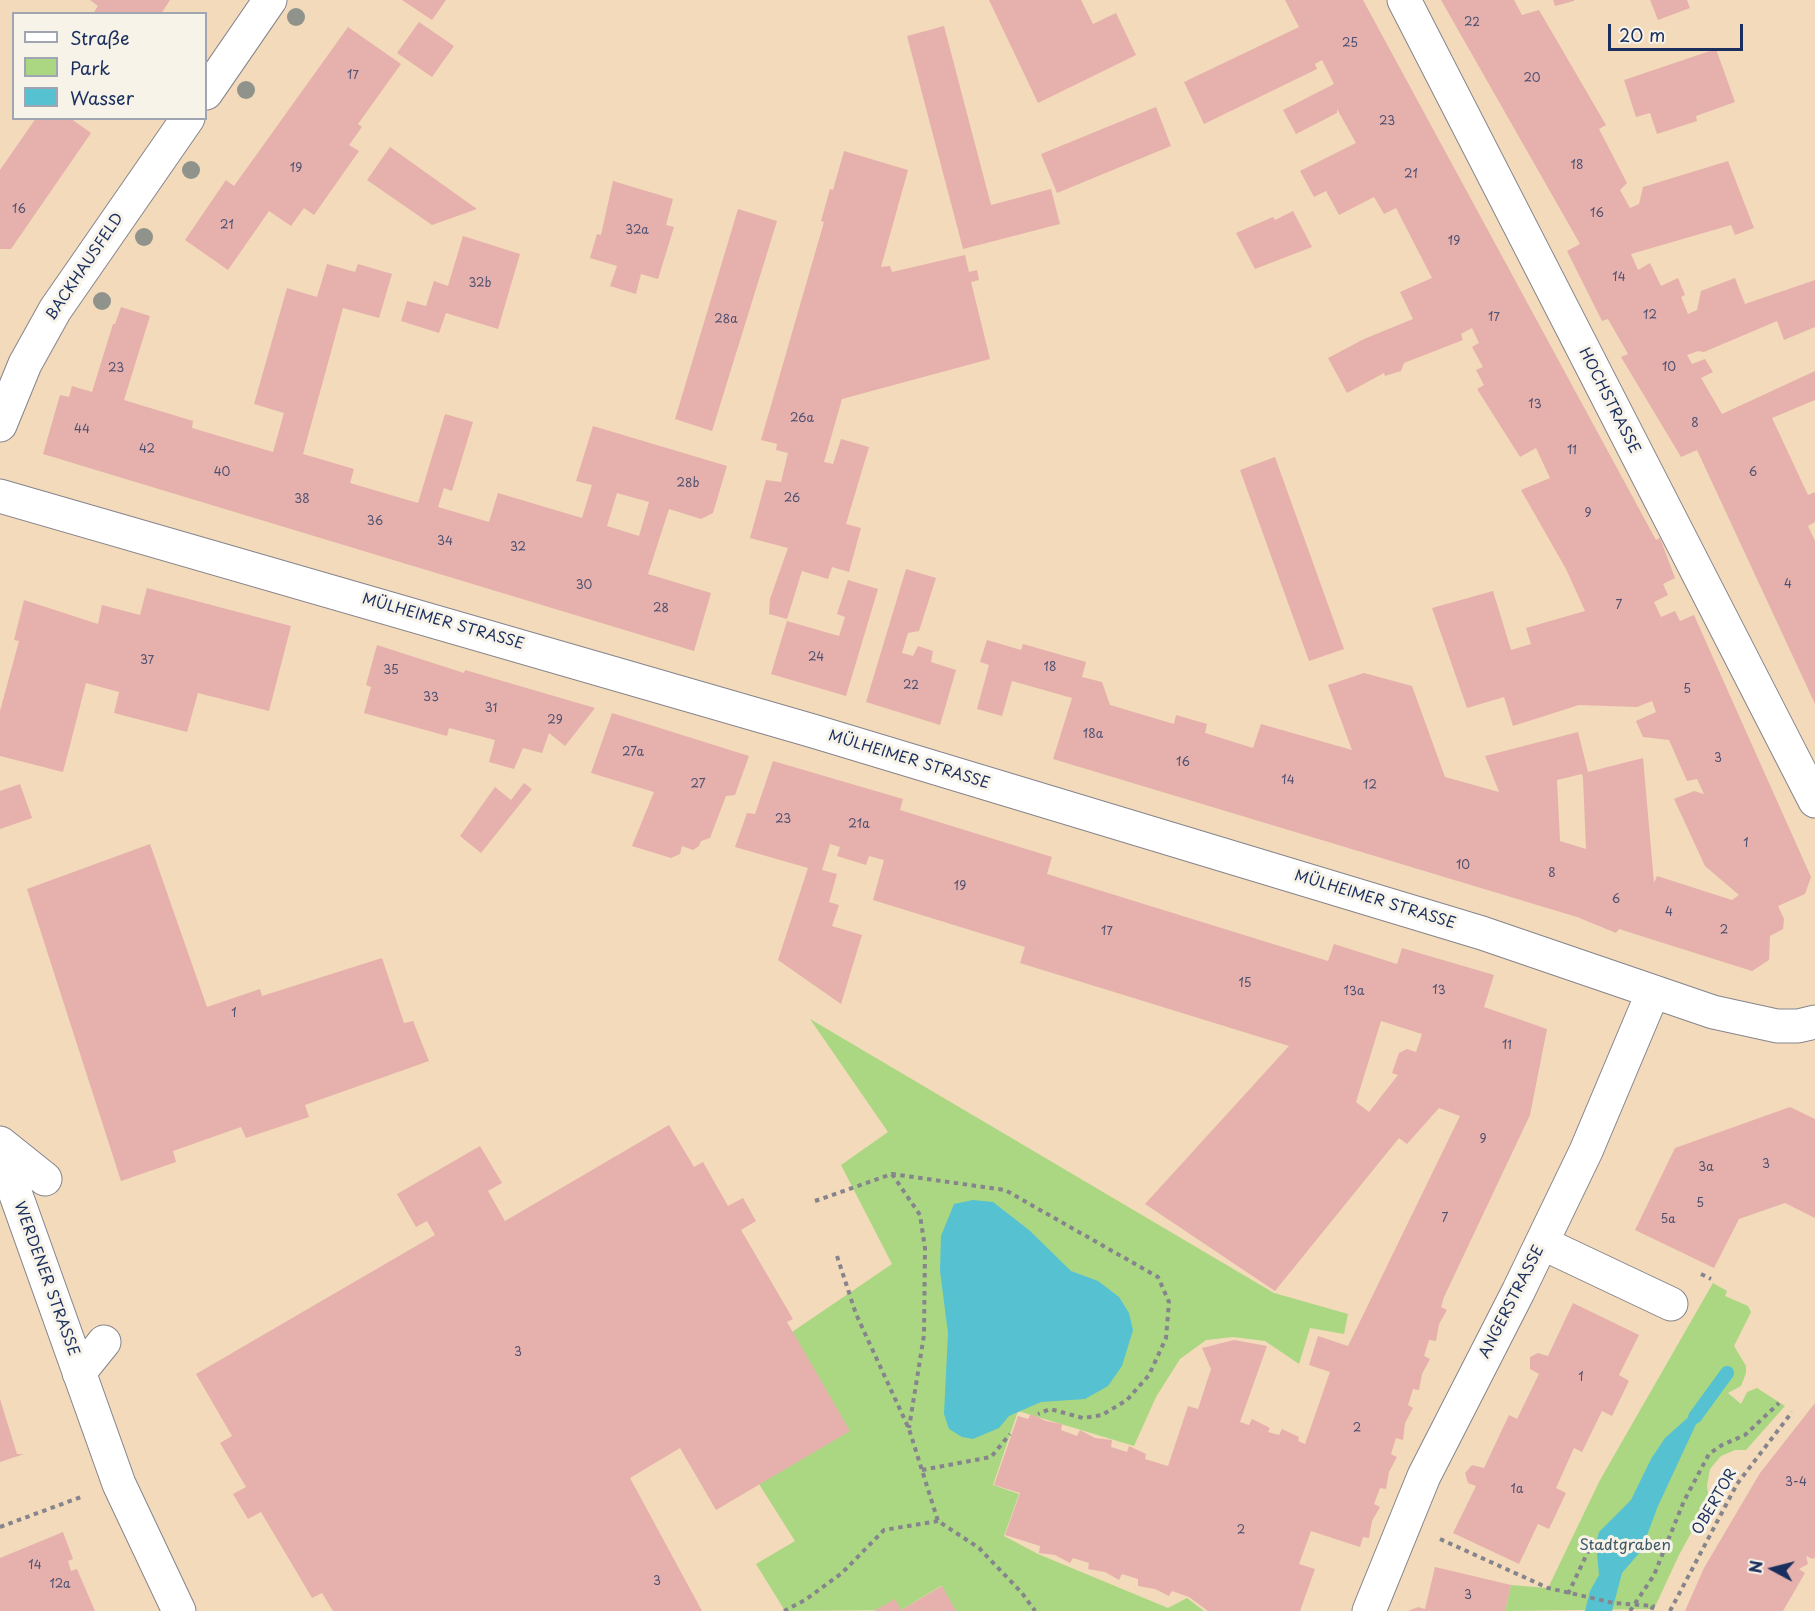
<!DOCTYPE html>
<html>
<head>
<meta charset="utf-8">
<style>
  body { margin:0 }
  #map { position:relative; width:1815px; height:1611px; overflow:hidden; background:#f2daba; font-family:"Playpen Sans",sans-serif }
  canvas { display:block }
  .legend { position:absolute; left:12px; top:12px; width:195px; height:108px; box-sizing:border-box; background:#f7f3e8; border:2px solid #9fa5b1; margin:0; padding:8px 10px; list-style:none; font-size:18px; color:#1b2f5e }
  .legend li { display:flex; align-items:center; gap:12px; height:30px }
  .legend b { width:30px; border:2px solid #9fa5b1 }
  .north { position:absolute; left:1743px; top:1539px; width:60px; height:60px; -webkit-text-stroke:4px #f7f3e8; paint-order:stroke; rotate:277deg; font-size:16px; font-weight:700; line-height:24px; text-align:center; color:#1b2f5e }
  .north::after { content:''; display:block; margin:auto; width:21px; height:27px; background:#1b2f5e; clip-path:polygon(50% 0,100% 100%,50% 72%,0 100%) }
  .scale { position:absolute; left:1608px; top:24px; width:135px; height:27px; box-sizing:border-box; border:3px solid #1b2f5e; border-top:0; padding-left:8px; font-size:18px; line-height:21px; white-space:nowrap; color:#1b2f5e; -webkit-text-stroke:4px #f7f3e8; paint-order:stroke }
</style>
</head>
<body>
<div id="map">
<canvas width="1815" height="1611"></canvas>
<ul class="legend">
<li><b style="height:8px;background:#fff"></b>Straße</li>
<li><b style="height:16px;background:#abd783"></b>Park</li>
<li><b style="height:16px;background:#56c1d1"></b>Wasser</li>
</ul>
<div class="north">N</div>
<div class="scale">20 m</div>
</div>
<script>
const c = document.querySelector('canvas').getContext('2d');
c.lineJoin = 'round';
function fill(path, color) {
  c.fillStyle = color;
  c.fill(path, 'evenodd');
}
function poly(rows) {
  const path = new Path2D();
  for (const r of rows) {
    path.moveTo(r[0], r[1]);
    for (let i = 2; i < r.length; i += 2) path.lineTo(r[i], r[i + 1]);
  }
  return path;
}
function strokePath(path, color, width, dash) {
  c.strokeStyle = color;
  c.lineWidth = width;
  c.lineCap = dash ? 'butt' : 'round';
  c.setLineDash(dash || []);
  c.stroke(path);
}
function drawText(font, color, halo, rows, align = 'center') {
  c.font = font + ' "Playpen Sans",sans-serif';
  c.lineWidth = 6;
  c.setLineDash([]);
  c.textBaseline = 'middle';
  c.strokeStyle = halo;
  c.fillStyle = color;
  for (const [text, x, y, turn = 0] of rows) {
    c.save();
    c.translate(x, y);
    c.rotate((+turn || 0) * Math.PI / 180);
    c.textAlign = isNaN(turn) ? turn : align;
    if (halo) c.strokeText(text, 0, 0);
    c.fillText(text, 0, 0);
    c.restore();
  }
}
fill(poly([
  [810,1019,1274,1293,1348,1314,1344,1334,1310,1328,1299,1364,1265,1341,1233,1337,1206,1340,1180,1359,1156,1397,1134,1446,1018,1411,993,1485,1019,1494,1004,1536,1038,1554,1168,1608,1187,1598,1204,1611,956,1611,941,1586,901,1610,785,1611,756,1564,795,1541,759,1484,792,1332,892,1264,841,1165,888,1132],
  [1713,1283,1727,1291,1725,1296,1748,1306,1751,1312,1734,1346,1746,1366,1746,1373,1741,1386,1728,1393,1741,1404,1747,1392,1757,1388,1785,1406,1746,1450,1735,1450,1721,1456,1710,1469,1707,1486,1709,1500,1679,1555,1654,1609,1505,1611,1511,1585,1548,1588,1600,1480]
]), '#abd783');
fill(poly([
  [973,1200,993,1202,1029,1230,1071,1271,1098,1281,1119,1297,1129,1313,1133,1330,1122,1366,1108,1386,1085,1399,1041,1402,1009,1416,999,1428,973,1439,962,1437,949,1429,944,1414,948,1333,940,1271,941,1236,954,1204],
  [1692,1414,1698,1420,1658,1506,1641,1551,1622,1573,1612,1611,1585,1611,1590,1591,1599,1575,1596,1544,1599,1532,1631,1500,1651,1459,1665,1438]
]), '#56c1d1');
strokePath(poly([
  [1695,1417,1727,1373]
]), '#56c1d1', 14);
fill(poly([
  [90,0,170,0,161,14,97,14,94,12,98,6],
  [402,0,446,0,432,20],
  [989,0,1081,0,1093,24,1116,13,1136,55,1038,103],
  [1285,0,1363,0,1656,540,1660,538,1675,578,1663,584,1668,595,1654,602,1661,617,1675,611,1680,621,1694,615,1811,877,1805,894,1778,906,1784,919,1783,929,1770,936,1769,960,1752,971,1619,929,1616,933,1577,917,1053,759,1072,698,1012,681,1002,716,977,709,989,665,980,662,987,640,1021,650,1023,644,1086,662,1082,677,1102,682,1110,705,1174,724,1176,715,1207,724,1205,733,1253,748,1261,724,1352,750,1328,685,1364,673,1412,686,1445,777,1499,792,1485,756,1578,732,1588,772,1643,758,1654,883,1657,876,1732,900,1739,895,1705,866,1674,799,1694,791,1704,794,1697,779,1687,781,1669,740,1643,737,1636,721,1656,712,1652,701,1637,707,1579,705,1513,726,1504,697,1467,708,1432,608,1493,591,1511,650,1531,644,1526,628,1585,611,1566,569,1521,490,1550,478,1536,448,1520,457,1477,389,1484,385,1476,370,1483,367,1472,347,1479,343,1472,328,1461,334,1463,340,1404,363,1401,371,1385,376,1384,373,1347,393,1328,358,1364,339,1413,319,1400,292,1432,278,1396,208,1384,214,1374,197,1339,215,1326,191,1314,197,1300,171,1356,143,1337,109,1337,113,1296,134,1283,110,1334,84,1322,60,1315,64,1317,69,1204,124,1184,82,1299,27],
  [1582,774,1583,778,1586,849,1560,841,1557,780],
  [1441,0,1514,0,1522,15,1539,10,1606,125,1599,129,1627,183,1620,190,1630,208,1639,204,1643,187,1728,161,1754,228,1735,235,1731,225,1631,254,1638,270,1650,263,1661,286,1678,278,1685,295,1681,297,1688,314,1697,310,1701,291,1735,278,1745,304,1815,280,1815,327,1784,340,1777,321,1704,352,1698,351,1687,355,1692,364,1705,359,1713,372,1701,378,1722,414,1815,371,1815,400,1772,418,1808,495,1815,492,1815,522,1808,526,1815,541,1815,704,1697,450,1681,457,1621,357,1628,354,1608,319,1602,321,1567,251,1580,244],
  [1553,0,1574,0,1574,1,1555,6],
  [1650,0,1687,0,1690,8,1658,20],
  [419,22,454,46,432,77,397,53],
  [944,26,991,205,1051,189,1060,224,963,249,907,36],
  [348,27,401,64,358,124,362,127,349,145,359,151,314,215,304,208,291,226,269,211,228,270,185,240,226,180,234,186],
  [1716,49,1735,102,1696,116,1697,121,1657,134,1650,113,1636,117,1624,80],
  [1156,107,1171,146,1057,193,1041,154],
  [36,118,70,118,91,133,11,249,0,249,0,170],
  [390,147,477,209,432,225,367,180],
  [844,151,908,170,881,267,890,266,892,272,965,255,969,272,977,270,979,280,971,282,990,359,842,399,824,462,833,464,841,439,869,447,846,524,861,528,849,572,832,567,828,579,802,571,787,619,769,614,770,599,788,548,750,538,766,480,781,482,788,453,776,450,777,444,761,440,824,222,821,221,830,189,833,190],
  [613,181,673,199,666,225,674,227,658,279,641,274,636,294,610,286,617,266,590,258,597,234,601,235],
  [738,209,777,221,712,431,675,419],
  [1293,211,1312,247,1255,269,1236,233,1273,217,1275,220],
  [463,236,520,254,498,329,446,313,439,333,401,321,407,301,426,306,434,281,448,286],
  [327,264,355,272,358,264,392,274,379,318,343,308,303,454,354,469,350,483,418,503,445,414,473,422,452,491,444,488,438,507,489,522,498,493,582,518,592,485,576,481,593,426,727,466,713,513,701,519,669,509,648,574,711,593,694,651,43,454,60,395,69,397,72,386,92,392,113,324,115,324,121,307,150,316,124,400,193,421,192,428,273,452,284,413,254,404,287,288,317,297],
  [617,493,649,502,639,536,607,526],
  [1275,457,1344,649,1309,661,1240,470],
  [906,569,936,578,919,631,908,633,902,653,913,656,918,646,933,651,931,662,956,670,940,725,866,702],
  [848,580,878,589,846,696,771,674,787,621,839,636,845,617,837,614],
  [147,588,291,626,269,711,198,693,187,732,114,713,119,692,86,683,63,772,0,756,0,711,19,641,14,640,24,600,98,624,102,605,140,615],
  [377,645,464,673,465,670,595,708,565,746,549,733,542,753,523,748,514,769,489,762,495,740,449,728,447,736,364,713,371,687,366,685],
  [612,713,749,756,735,795,726,796,710,838,701,841,699,846,693,850,682,846,680,854,671,858,632,846,654,792,591,773],
  [773,761,903,799,900,810,1052,857,1047,874,1328,961,1334,944,1397,964,1402,948,1494,975,1484,1007,1547,1029,1530,1115,1444,1297,1441,1307,1447,1310,1439,1324,1436,1341,1429,1340,1424,1356,1430,1359,1422,1374,1419,1390,1413,1389,1408,1405,1413,1408,1405,1423,1403,1440,1396,1438,1391,1454,1397,1457,1389,1472,1386,1489,1380,1488,1374,1504,1380,1507,1372,1521,1369,1538,1363,1537,1360,1547,1311,1531,1299,1564,1315,1569,1300,1611,1208,1611,1189,1597,1172,1591,1169,1596,1155,1589,1138,1586,1138,1579,1122,1574,1119,1580,1105,1572,1088,1569,1089,1563,1073,1558,1070,1563,1055,1555,1039,1553,1040,1546,1005,1535,1020,1493,994,1485,1018,1416,1028,1419,1031,1414,1046,1421,1062,1424,1061,1430,1077,1436,1080,1430,1095,1438,1112,1440,1111,1447,1127,1452,1129,1446,1146,1454,1145,1459,1168,1466,1188,1406,1198,1409,1211,1369,1202,1348,1234,1340,1267,1346,1240,1422,1249,1425,1252,1419,1270,1428,1268,1432,1279,1435,1282,1429,1299,1437,1298,1441,1305,1444,1330,1372,1309,1365,1318,1336,1348,1346,1460,1116,1439,1108,1407,1144,1399,1138,1275,1291,1145,1204,1289,1046,1020,963,1025,947,873,900,884,860,869,856,866,865,837,856,840,847,830,844,822,870,837,874,829,902,839,905,832,926,862,935,841,1004,778,960,808,868,735,847,747,813,755,814],
  [1381,1021,1422,1034,1416,1052,1407,1049,1399,1053,1392,1073,1398,1075,1369,1112,1356,1102],
  [524,783,532,789,481,853,460,836,495,787,511,800],
  [20,784,32,818,0,829,0,791],
  [150,844,207,1007,260,989,262,996,382,958,404,1023,413,1021,429,1061,305,1105,309,1117,246,1138,241,1127,173,1151,176,1162,121,1181,27,889],
  [1790,1107,1815,1119,1815,1218,1785,1203,1739,1219,1714,1268,1635,1230,1675,1148],
  [669,1125,694,1167,703,1162,728,1206,743,1198,756,1221,741,1230,793,1319,787,1322,850,1431,716,1510,680,1448,630,1478,702,1611,333,1611,322,1593,312,1598,261,1512,248,1519,233,1494,246,1487,220,1443,232,1436,196,1374,435,1235,427,1221,416,1227,397,1194,480,1146,502,1183,488,1191,505,1221],
  [1573,1303,1639,1335,1619,1375,1629,1381,1612,1416,1602,1411,1582,1452,1574,1448,1556,1488,1566,1493,1549,1529,1538,1524,1519,1564,1453,1533,1476,1486,1468,1483,1465,1473,1472,1465,1484,1468,1509,1415,1517,1419,1539,1374,1530,1369,1530,1357,1538,1353,1548,1356],
  [0,1399,17,1454,24,1454,0,1462],
  [1815,1403,1815,1557,1813,1559,1806,1556,1808,1564,1799,1569,1805,1573,1783,1611,1685,1611,1704,1568,1760,1473],
  [63,1532,73,1559,68,1561,71,1571,77,1569,95,1611,0,1611,0,1558],
  [1435,1567,1511,1585,1505,1611,1408,1611,1418,1607,1425,1609],
  [942,1586,956,1611,874,1611,895,1599,901,1610]
]), '#e6b1ac');
const minor = poly([
  [1404,0,1815,801],
  [206,93,270,0],
  [0,425,25,364,55,310,188,118],
  [0,496,813,731,1482,933,1713,1012,1777,1026,1798,1026,1815,1022],
  [0,1143,45,1179],
  [0,1150,119,1484,179,1611],
  [1542,1243,1671,1304],
  [79,1373,104,1342],
  [1369,1611,1424,1476,1518,1292,1586,1151,1653,992]
]);
strokePath(minor, '#86848c', 35);
strokePath(poly([
  [892,1174,920,1215,925,1248,924,1335,909,1428],
  [815,1201,892,1174,1005,1190,1158,1277,1169,1302,1166,1338,1149,1375,1127,1400,1102,1415,1083,1418,1050,1409,1038,1414],
  [837,1256,856,1314,909,1429,938,1521,979,1548,1022,1593,1035,1611],
  [1701,1274,1711,1279],
  [922,1470,991,1457,1010,1434],
  [0,1527,81,1497],
  [1440,1539,1548,1588,1614,1603,1653,1606,1651,1611],
  [1568,1594,1593,1541],
  [784,1611,805,1600,842,1573,884,1530,938,1521],
  [1630,1611,1654,1575,1684,1501,1709,1454,1722,1445,1745,1435,1779,1403],
  [1670,1611,1737,1484,1792,1412]
]), '#86848c', 4, [4.5, 4.5]);
strokePath(minor, '#fff', 33);
c.fillStyle = '#90938c';
for (const [x, y] of [
  [296,17],
  [246,90],
  [191,170],
  [144,237],
  [102,301]
]) {
  c.beginPath();
  c.arc(x, y, 9, 0, 2 * Math.PI);
  c.fill();
}
drawText('12px', '#4e5072', null, [
  ["22",1472,23],
  ["25",1350,44],
  ["17",353,76],
  ["20",1532,79],
  ["23",1387,122],
  ["18",1577,166],
  ["19",296,169],
  ["21",1411,175],
  ["16",19,210],
  ["16",1597,214],
  ["21",227,226],
  ["32a",637,231],
  ["19",1454,242],
  ["14",1619,278],
  ["32b",480,284],
  ["12",1650,316],
  ["17",1494,318],
  ["28a",726,320],
  ["10",1669,368],
  ["23",116,369],
  ["13",1535,405],
  ["26a",802,419],
  ["8",1695,424],
  ["44",82,430],
  ["42",147,450],
  ["11",1572,451],
  ["40",222,473],
  ["6",1753,473],
  ["28b",688,484],
  ["26",792,499],
  ["38",302,500],
  ["9",1588,514],
  ["36",375,522],
  ["34",445,542],
  ["32",518,548],
  ["4",1788,585],
  ["30",584,586],
  ["7",1619,606],
  ["28",661,609],
  ["24",816,658],
  ["37",147,661],
  ["18",1050,668],
  ["35",391,671],
  ["22",911,686],
  ["5",1687,690],
  ["33",431,698],
  ["31",491,709],
  ["29",555,721],
  ["18a",1093,735],
  ["27a",633,753],
  ["3",1718,759],
  ["16",1183,763],
  ["14",1288,781],
  ["27",698,785],
  ["12",1370,786],
  ["23",783,820],
  ["21a",859,825],
  ["1",1746,844],
  ["10",1463,866],
  ["8",1552,874],
  ["19",960,887],
  ["6",1616,900],
  ["4",1669,913],
  ["2",1724,931],
  ["17",1107,932],
  ["15",1245,984],
  ["13",1439,991],
  ["13a",1354,992],
  ["1",234,1014],
  ["11",1507,1046],
  ["9",1483,1140],
  ["3",1766,1165],
  ["3a",1706,1168],
  ["5",1700,1204],
  ["7",1445,1219],
  ["5a",1668,1220],
  ["3",518,1353],
  ["1",1581,1378],
  ["2",1357,1429],
  ["3-4",1796,1483],
  ["1a",1517,1490],
  ["2",1241,1531],
  ["14",35,1566],
  ["3",657,1582],
  ["12a",60,1585],
  ["3",1468,1596]
]);
drawText('15px', '#1b2f5e', '#f7f3e8', [
  ["BACKHAUSFELD",85,267,-56],
  ["HOCHSTRASSE",1609,401,63],
  ["MÜLHEIMER STRASSE",443,622,16],
  ["MÜLHEIMER STRASSE",909,760,17],
  ["MÜLHEIMER STRASSE",1375,900,17],
  ["WERDENER STRASSE",46,1279,70],
  ["ANGERSTRASSE",1512,1302,-63],
  ["OBERTOR",1715,1502,-60]
]);
drawText('15px', '#3f5967', '#f7f3e8', [
  ["Stadtgraben",1625,1546]
]);
</script>
</body>
</html>
